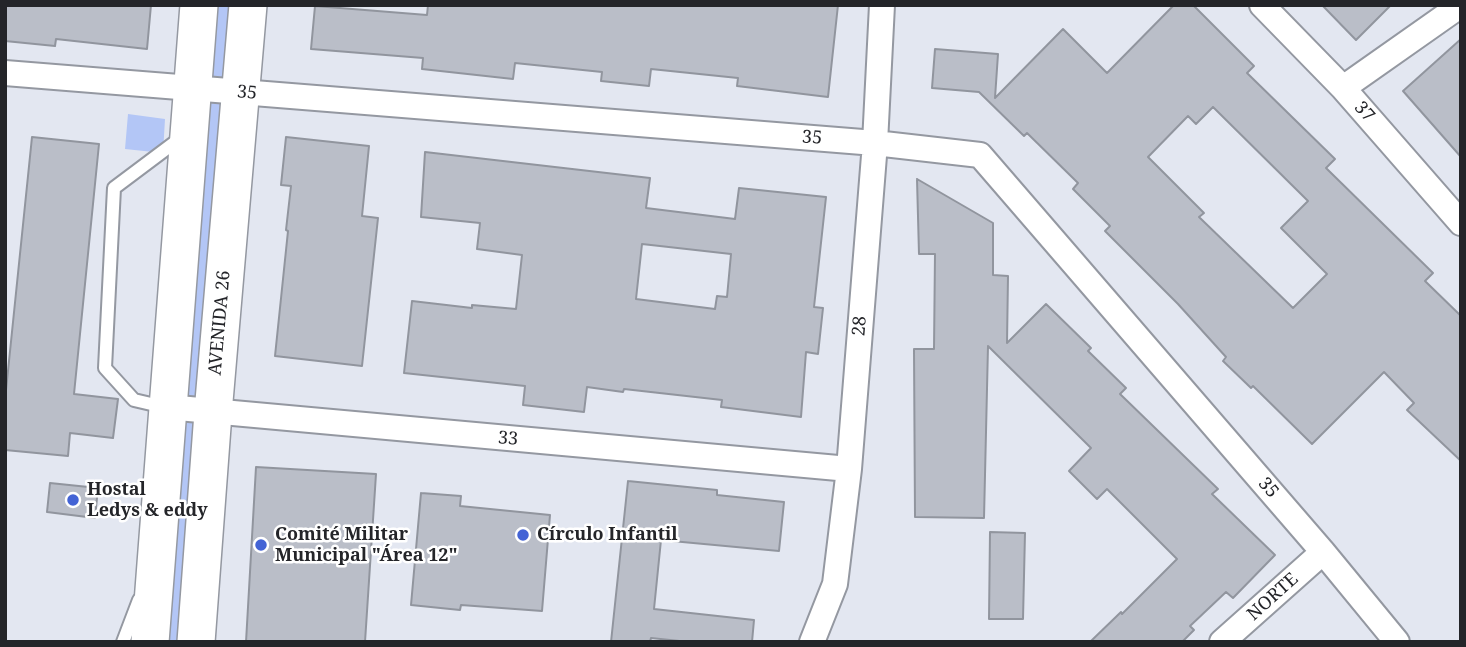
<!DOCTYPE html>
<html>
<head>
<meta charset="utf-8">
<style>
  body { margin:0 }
  #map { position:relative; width:1466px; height:647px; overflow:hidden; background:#e3e7f1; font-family:"Noto Serif",serif }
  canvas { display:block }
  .frame { position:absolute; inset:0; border:7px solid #242529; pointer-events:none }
</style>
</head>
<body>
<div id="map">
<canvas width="1466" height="647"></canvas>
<div class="frame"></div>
</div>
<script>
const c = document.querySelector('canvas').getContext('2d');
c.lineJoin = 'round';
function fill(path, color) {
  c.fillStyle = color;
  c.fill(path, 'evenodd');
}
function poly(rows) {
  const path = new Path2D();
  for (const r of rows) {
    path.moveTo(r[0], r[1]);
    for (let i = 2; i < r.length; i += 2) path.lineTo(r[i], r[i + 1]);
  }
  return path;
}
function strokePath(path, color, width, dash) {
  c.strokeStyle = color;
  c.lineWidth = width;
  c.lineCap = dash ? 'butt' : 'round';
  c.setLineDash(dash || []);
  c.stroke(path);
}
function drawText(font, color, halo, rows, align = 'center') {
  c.font = font + ' "Noto Serif",serif';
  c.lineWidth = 5;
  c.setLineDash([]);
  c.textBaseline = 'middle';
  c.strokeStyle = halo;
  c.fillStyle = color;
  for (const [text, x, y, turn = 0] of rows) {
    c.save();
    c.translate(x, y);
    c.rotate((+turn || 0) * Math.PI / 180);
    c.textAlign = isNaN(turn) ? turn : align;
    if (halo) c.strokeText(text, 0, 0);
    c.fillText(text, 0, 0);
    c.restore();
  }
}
fill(poly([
  [216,5,229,5,224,81,210,80],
  [209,101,223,103,198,401,184,399],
  [128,114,165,119,163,153,125,149],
  [184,422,194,423,178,642,168,642]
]), '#b3c6f6');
const building = poly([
  [5,5,151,5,147,49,56,39,55,46,5,41,5,5],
  [428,5,838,5,828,97,737,86,738,78,651,69,649,86,601,81,602,72,515,63,513,79,422,69,423,58,311,49,315,6,427,15,428,5],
  [1174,5,1193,5,1254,66,1247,73,1335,159,1326,168,1433,273,1425,281,1461,316,1461,461,1407,410,1414,403,1384,372,1312,444,1253,386,1251,388,1223,361,1226,357,1178,304,1105,231,1110,226,1073,189,1078,183,1027,133,1024,136,979,92,932,88,935,49,998,54,995,98,1063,29,1107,73,1174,5],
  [1213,107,1308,201,1281,228,1327,274,1293,308,1199,217,1204,213,1148,157,1188,116,1196,124,1213,107],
  [1322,5,1391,5,1356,40,1322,5],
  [1461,39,1461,157,1403,91,1461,39],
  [32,137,99,144,74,394,118,399,113,438,70,433,68,456,5,450,5,400,32,137],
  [286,137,369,146,362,216,378,218,362,366,275,356,288,231,286,230,291,186,281,185,286,137],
  [425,152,650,178,646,208,735,219,739,188,826,197,814,307,823,308,818,354,806,352,801,417,721,407,722,400,624,389,623,392,587,387,584,412,523,405,525,386,404,373,412,301,472,308,472,305,516,309,522,255,477,249,480,223,421,217,425,152],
  [642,244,731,254,727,297,717,296,715,309,636,299,642,244],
  [917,179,993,223,993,275,1008,276,1007,343,1046,304,1091,348,1088,351,1126,388,1120,394,1218,489,1212,494,1275,555,1233,598,1226,592,1190,626,1194,630,1182,642,1090,642,1121,612,1122,614,1177,559,1107,489,1097,499,1069,471,1091,448,988,346,984,518,915,517,914,349,934,349,935,254,919,254,917,179],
  [256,467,376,474,365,642,246,642,256,467],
  [628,481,717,490,717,495,784,502,779,551,661,540,654,609,754,620,752,642,689,642,651,638,650,642,611,642,628,481],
  [50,483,98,488,95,518,47,512,50,483],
  [421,493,461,496,460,506,550,515,542,611,461,605,460,610,411,605,421,493],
  [990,532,1025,533,1023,619,989,619,990,532]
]);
fill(building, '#babec8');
strokePath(building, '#91959e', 2);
const lane = poly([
  [164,407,134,400,105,368,114,188,182,137],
  [123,642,139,600]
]);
const street = poly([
  [1262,5,1343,88,1461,223],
  [5,73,875,143,980,155,1323,552,1397,642],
  [1343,88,1461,5],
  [167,407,849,469],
  [812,642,835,584,849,469,875,143,882,5],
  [1222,642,1323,552]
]);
const primary = poly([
  [150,642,199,5],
  [196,642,213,413,248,5]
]);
strokePath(lane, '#9498a1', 16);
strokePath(street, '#9498a1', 28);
strokePath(primary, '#9498a1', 40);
strokePath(lane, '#fff', 12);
strokePath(street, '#fff', 24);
strokePath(primary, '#fff', 37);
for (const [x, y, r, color] of [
  [73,500,7,"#4363d5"],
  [523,535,7,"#4363d5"],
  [261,545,7,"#4363d5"]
]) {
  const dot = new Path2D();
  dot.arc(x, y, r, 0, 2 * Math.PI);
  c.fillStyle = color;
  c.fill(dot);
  strokePath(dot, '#fff', 2.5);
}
drawText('18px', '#242529', '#fff', [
  ["35",247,93,5],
  ["37",1364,112,49],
  ["35",812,138,4],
  ["AVENIDA 26",220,323,-85],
  ["28",860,326,-85],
  ["33",508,439,5],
  ["35",1268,488,49],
  ["NORTE",1273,597,-42]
]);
drawText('bold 18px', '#242529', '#fff', [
  ["Hostal",87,490],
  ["Ledys & eddy",87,511],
  ["Comité Militar",275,535],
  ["Municipal \"Área 12\"",275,556],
  ["Círculo Infantil",537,535]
], 'left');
</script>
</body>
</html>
